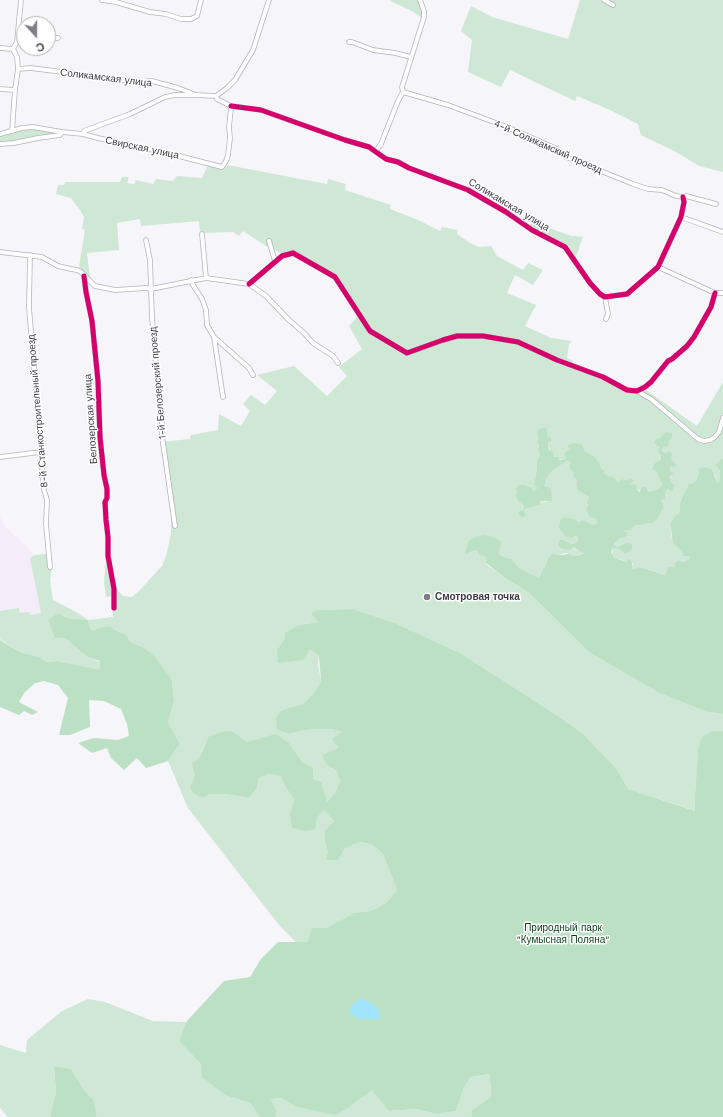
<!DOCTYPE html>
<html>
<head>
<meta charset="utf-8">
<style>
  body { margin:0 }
  #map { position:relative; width:723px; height:1117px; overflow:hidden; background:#f6f5fa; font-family:"Work Sans",sans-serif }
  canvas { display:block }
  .north { position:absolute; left:16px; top:16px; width:40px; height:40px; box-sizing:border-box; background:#fff; border:1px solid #b2b1b4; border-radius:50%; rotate:159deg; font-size:11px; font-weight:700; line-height:16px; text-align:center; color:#3e3b44 }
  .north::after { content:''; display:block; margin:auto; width:14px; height:18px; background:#7e7c84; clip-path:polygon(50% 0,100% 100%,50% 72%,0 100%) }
</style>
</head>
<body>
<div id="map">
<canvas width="723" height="1117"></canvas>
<div class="north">С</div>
</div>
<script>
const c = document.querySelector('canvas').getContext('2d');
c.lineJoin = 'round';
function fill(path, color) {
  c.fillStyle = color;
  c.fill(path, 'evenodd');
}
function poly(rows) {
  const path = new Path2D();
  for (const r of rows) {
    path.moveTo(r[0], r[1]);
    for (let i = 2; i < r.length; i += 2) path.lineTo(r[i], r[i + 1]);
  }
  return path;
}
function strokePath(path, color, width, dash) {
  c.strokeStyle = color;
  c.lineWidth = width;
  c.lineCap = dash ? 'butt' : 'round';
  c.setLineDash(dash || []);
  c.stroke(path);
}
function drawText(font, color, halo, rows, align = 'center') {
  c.font = font + ' "Work Sans",sans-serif';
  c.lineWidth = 3;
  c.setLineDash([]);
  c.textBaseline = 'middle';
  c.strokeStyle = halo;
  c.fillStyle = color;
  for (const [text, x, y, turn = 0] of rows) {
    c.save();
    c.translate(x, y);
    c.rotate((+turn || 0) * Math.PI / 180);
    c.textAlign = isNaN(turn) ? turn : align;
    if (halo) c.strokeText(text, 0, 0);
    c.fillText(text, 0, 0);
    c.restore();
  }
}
fill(poly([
  [0,517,7,528,35,555,30,558,41,613,31,615,20,613,19,608,0,611]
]), '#f5ecf9');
fill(poly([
  [391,0,418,0,423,11,423,19,414,12,390,1],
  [580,0,723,0,723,172,699,166,676,152,641,135,638,124,610,110,577,96,575,101,510,70,501,87,468,72,472,40,461,31,471,6,492,17,568,39],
  [32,128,58,133,33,136,13,141,0,142,0,136],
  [208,165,223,170,227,165,327,184,328,179,346,184,345,190,391,205,390,209,418,220,440,231,442,227,458,230,457,234,470,243,479,247,491,246,497,256,523,270,528,263,543,270,533,285,515,275,507,293,536,305,525,326,551,338,572,341,569,344,567,358,573,361,573,365,628,388,633,389,644,386,646,390,697,426,723,382,723,458,715,464,720,471,719,484,717,482,715,475,698,469,699,473,695,482,689,484,685,491,680,503,679,514,670,524,671,536,683,554,690,557,690,559,687,561,684,562,678,560,675,562,675,567,665,575,641,567,634,569,632,567,633,563,614,558,612,555,613,548,619,549,626,554,632,549,614,546,620,538,623,537,623,531,635,525,644,525,646,523,652,523,664,506,661,500,665,492,668,489,673,490,675,486,671,481,670,466,671,459,662,450,663,434,660,438,659,456,661,460,659,462,656,471,662,485,658,489,648,492,637,490,629,485,630,483,626,481,618,483,609,477,604,473,594,456,585,451,583,447,572,451,567,459,564,460,554,457,548,446,548,442,552,441,548,436,547,430,537,434,538,438,537,443,539,444,538,449,540,456,537,460,537,469,534,484,537,488,534,491,531,487,525,485,515,490,518,492,524,508,523,511,520,510,518,512,519,514,524,512,527,509,540,505,540,501,547,502,545,488,543,486,545,485,546,480,550,473,568,460,571,463,577,480,576,485,577,490,589,497,587,501,588,507,593,518,596,519,597,523,593,525,585,521,580,521,579,523,575,519,566,517,560,530,564,534,574,537,577,534,578,541,576,543,572,544,563,540,563,549,573,547,576,550,584,552,580,555,573,556,566,553,549,557,539,578,519,568,512,559,506,558,499,554,495,538,466,553,472,550,477,550,485,555,486,564,505,578,528,592,589,652,659,693,708,712,723,714,723,731,713,731,698,750,695,795,696,811,628,789,616,768,582,733,558,716,462,654,395,623,353,609,318,610,318,622,299,625,285,638,277,650,310,649,319,656,318,664,321,681,313,694,303,704,282,710,289,734,300,731,313,729,332,729,342,732,339,748,335,751,327,765,336,770,340,781,335,793,327,802,323,793,313,779,313,767,302,762,290,744,247,742,208,737,202,750,195,775,190,787,204,798,208,794,226,794,249,798,257,788,259,778,269,774,282,776,285,786,294,800,290,813,317,818,324,810,334,821,325,841,328,852,344,849,360,842,371,844,383,854,397,890,386,903,371,911,354,913,326,928,312,928,307,942,296,942,279,925,188,808,168,761,180,744,168,722,174,701,172,680,144,648,131,642,125,634,115,630,110,626,101,627,93,631,90,628,88,620,67,618,58,613,65,638,87,657,100,662,100,671,57,661,46,662,40,657,22,653,0,639,0,611,19,608,20,613,28,612,31,615,41,613,30,558,35,555,45,554,47,553,52,567,50,581,53,600,76,612,88,620,113,617,111,596,106,597,104,582,106,560,110,560,115,588,123,596,132,597,138,592,162,566,166,556,171,534,171,513,161,442,190,439,191,435,218,430,219,414,241,426,250,411,243,404,251,395,265,405,277,391,257,375,294,366,327,396,347,376,339,367,362,349,349,326,358,316,336,281,323,272,292,254,287,256,266,246,243,231,239,236,233,232,200,233,199,221,141,226,140,219,117,223,119,250,87,253,90,278,79,267,85,230,82,229,84,217,80,210,71,198,56,194,58,185,64,185,65,182,120,182,122,177,129,177,127,183,134,184,136,180,153,184,156,179,173,181,177,176,202,178],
  [534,223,572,236,583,237,575,259,565,247,529,227,530,224],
  [88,999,105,1002,153,1021,186,1022,179,1041,201,1064,227,1096,251,1103,259,1117,97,1117,94,1101,82,1087,71,1069,54,1066,56,1092,50,1117,8,1117,0,1108,0,1045,26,1053,27,1040,62,1011],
  [489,1074,491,1088,491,1097,472,1110,471,1117,275,1117,277,1112,271,1099,283,1098,294,1106,351,1106,373,1089,389,1111,416,1109,437,1114,456,1111,464,1088,470,1077]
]), '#cfe7d5');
fill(poly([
  [545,428,547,430,548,436,551,438,552,441,548,442,548,446,549,450,553,451,554,457,558,457,560,460,567,459,564,454,567,451,571,450,568,447,568,445,573,443,581,444,585,451,594,456,600,465,601,468,604,471,604,473,609,477,612,476,618,483,622,479,626,481,629,478,632,479,633,481,629,485,635,484,637,488,637,490,640,492,642,487,646,487,648,492,658,489,662,485,656,471,652,469,656,462,661,460,658,450,660,447,654,443,656,439,660,438,663,434,668,432,672,433,672,437,668,442,669,446,663,447,662,450,665,453,670,451,672,455,671,459,677,465,674,467,670,466,670,470,674,474,670,476,671,481,675,486,673,490,671,491,668,489,665,492,665,499,661,500,664,506,658,518,652,523,646,523,644,525,635,525,630,530,625,530,623,531,627,533,626,537,620,538,614,545,618,547,626,543,632,544,632,549,626,554,619,549,613,548,611,552,614,558,627,562,627,559,632,561,632,567,634,569,640,567,665,575,668,567,675,567,675,562,678,560,684,562,690,559,690,557,688,556,684,556,681,551,673,542,670,524,676,515,679,514,680,503,685,491,689,484,695,482,699,473,698,469,705,467,712,470,717,482,719,483,720,471,715,464,723,458,723,714,708,712,659,693,589,652,528,592,505,578,486,563,485,556,480,555,477,550,472,551,465,554,468,543,469,541,475,537,485,535,495,538,501,542,499,554,506,558,512,559,519,568,539,578,549,557,552,554,562,555,569,554,573,556,580,555,584,553,579,551,573,547,570,550,563,549,558,546,558,542,560,540,563,540,572,544,576,543,578,541,577,535,571,538,566,537,560,530,559,526,561,519,566,517,575,519,579,523,580,521,585,521,593,525,597,523,596,519,589,516,588,513,586,508,588,507,587,501,589,497,577,490,576,485,577,480,574,477,573,472,571,470,569,466,571,463,568,460,550,473,546,480,545,485,544,486,551,489,552,501,540,501,540,505,526,509,524,512,526,516,522,518,519,514,518,512,520,510,523,511,524,508,522,502,518,501,516,496,517,492,515,489,519,485,525,485,531,487,534,491,537,488,534,484,537,469,537,460,540,456,538,450,539,444,537,443,538,438,537,434,539,429],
  [353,609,395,623,462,654,558,716,582,733,616,768,628,789,695,811,695,795,698,750,702,737,713,731,723,731,723,1117,471,1117,472,1110,491,1097,491,1088,489,1074,470,1077,464,1088,456,1111,437,1114,416,1109,389,1111,372,1090,351,1106,335,1115,294,1106,282,1098,271,1099,277,1112,275,1117,259,1117,251,1103,227,1096,202,1077,201,1064,179,1041,186,1022,224,981,250,977,261,959,278,942,307,942,312,928,326,928,354,913,371,911,386,903,397,890,383,854,371,844,360,842,344,849,338,860,326,860,328,852,325,841,325,831,334,821,324,810,317,818,315,829,307,831,292,828,290,813,294,800,285,786,281,776,269,774,259,778,257,788,249,798,226,794,209,794,204,798,193,793,190,787,195,775,192,763,199,759,208,737,221,732,231,731,247,742,276,734,290,744,302,762,313,767,313,779,321,782,327,802,335,793,340,781,336,770,327,765,322,755,339,748,332,739,342,732,332,729,313,729,300,731,289,734,277,729,276,718,282,710,303,704,313,694,321,681,319,656,310,649,303,660,278,663,277,650,285,638,285,633,299,625,318,622,311,613,318,610],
  [58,613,67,618,88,620,90,628,93,631,101,627,110,626,115,630,125,634,131,642,144,648,154,656,172,680,174,701,168,722,180,744,168,761,146,768,137,758,124,770,111,758,107,748,92,753,78,743,94,738,118,740,129,736,127,724,121,709,104,701,89,700,90,727,70,735,59,735,68,698,58,685,44,681,35,683,24,693,19,702,38,712,32,715,24,711,19,715,0,707,0,640,22,653,40,657,46,662,57,661,100,670,100,661,87,657,65,638,55,638,48,620],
  [54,1066,71,1069,82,1087,94,1101,97,1117,50,1117,56,1092]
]), '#bce0c4');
fill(poly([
  [361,998,373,1004,378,1009,381,1018,374,1020,365,1018,360,1020,350,1013,350,1009,352,1005]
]), '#a0e3fa');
const minor = poly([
  [102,0,116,2,150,12,166,14,181,19,191,19,197,16,201,0],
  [604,0,613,5],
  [48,37,58,38],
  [349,42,352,42,373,50,395,53,411,57],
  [0,48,13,49],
  [13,49,17,42,21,0],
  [18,69,31,68,140,82,152,81,178,88,196,95,216,96],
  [0,89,15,90],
  [403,92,448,105,507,127,557,149,566,157,633,184,648,189,662,190,676,196,683,197,686,196,716,204],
  [231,106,261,110,345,140,369,147,386,159,398,162,409,168,468,190,506,212,532,230,565,247,590,283,600,294,605,297,627,294,658,267,681,217,684,202,683,197],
  [12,131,15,90,18,69,17,57,13,49],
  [0,134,22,128,33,127,62,132,83,134,98,138,163,152,222,167,226,161,228,155,230,138,229,127,231,108,229,105,217,99,216,96,227,88,235,80,253,50,269,0],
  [83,134,84,131,130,114,165,97,175,95,196,95],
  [0,144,14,143,38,138,53,136,60,135,62,132],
  [376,151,381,144,398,101,403,92,402,87,424,17,424,11,420,0],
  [681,217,723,232],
  [202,234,206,278],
  [146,240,150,260,152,317,157,378,162,416,162,436,175,526],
  [269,241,275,261],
  [0,252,42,257,58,266,71,269,77,270,81,272,95,286,115,290,146,288,151,289,206,278,249,284,266,296,288,319,304,333,313,343,333,356,338,363],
  [30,255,29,307,44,490,47,500,46,524,50,567],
  [658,267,715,293,723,293],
  [84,276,86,292,92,321,98,381,100,437,104,475,107,489,107,498,105,502,106,520,108,537,108,556,114,589,114,608],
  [191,280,193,285,202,299,206,310,207,325,214,337,249,368,253,375],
  [249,284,282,256,293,253,335,277,370,331,407,353,443,340,457,336,483,336,518,342,557,360,603,377,627,390,637,391,645,387,651,382,668,361,672,359,687,346,694,337,711,307,715,293],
  [605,297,608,314,606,319],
  [214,337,223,397],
  [637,391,651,399,698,439,704,441,710,440,715,437,719,432,723,418],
  [0,457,41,452]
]);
strokePath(minor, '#b5b3b9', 5.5);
strokePath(minor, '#fefefe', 4);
strokePath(poly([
  [231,106,261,110,345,140,369,147,386,159,398,162,409,168,468,190,506,212,532,230,565,247,590,283,600,294,605,297,627,294,658,267,681,217,684,202,683,197],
  [84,276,86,292,92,321,98,381,100,437,104,475,107,489,107,498,105,502,106,520,108,537,108,556,114,589,114,608],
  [249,284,282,256,293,253,335,277,370,331,407,353,443,340,457,336,483,336,518,342,557,360,603,377,627,390,637,391,645,387,651,382,668,361,672,359,687,346,694,337,711,307,715,293]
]), '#d6006c', 5);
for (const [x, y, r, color] of [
  [427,597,4,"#7e7c84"]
]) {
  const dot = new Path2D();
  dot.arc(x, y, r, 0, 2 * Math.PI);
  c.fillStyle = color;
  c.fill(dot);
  strokePath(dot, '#fff', 1.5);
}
drawText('10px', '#3e3b44', '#fff', [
  ["Соликамская улица",106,78,7],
  ["4-й Соликамский проезд",548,147,24],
  ["Свирская улица",142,148,12],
  ["Соликамская улица",509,205,31],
  ["1-й Белозерский проезд",158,383,-95],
  ["8-й Станкостроительный проезд",38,411,-95],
  ["Белозерская улица",91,419,-94]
]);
drawText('bold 10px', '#3e3b44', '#fff', [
  ["Смотровая точка",435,597]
], 'left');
drawText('10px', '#0b3c1a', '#fff', [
  ["Природный парк",563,928],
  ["\"Кумысная Поляна\"",563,940]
]);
</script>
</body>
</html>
